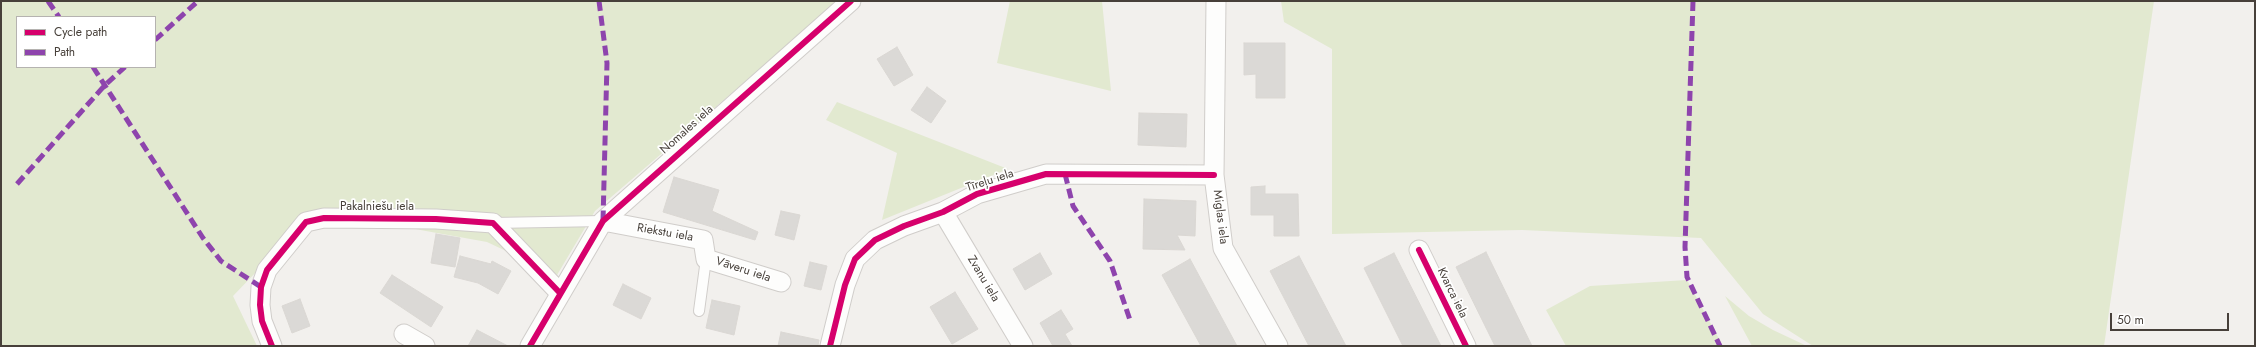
<!DOCTYPE html>
<html>
<head>
<meta charset="utf-8">
<style>
  body { margin:0 }
  #map { position:relative; width:2256px; height:347px; overflow:hidden; background:#f2f0ed; font-family:Jost,sans-serif }
  canvas { display:block }
  .frame { position:absolute; inset:0; border:2px solid #47403a; pointer-events:none }
  .legend { position:absolute; left:16px; top:16px; width:140px; height:52px; box-sizing:border-box; background:#fff; border:1px solid #b5b3b0; margin:0; padding:5px 7px; list-style:none; font-size:12px; color:#47403a }
  .legend li { display:flex; align-items:center; gap:8px; height:20px }
  .legend b { width:20px; border:1px solid #b5b3b0 }
  .scale { position:absolute; left:2110px; top:313px; width:119px; height:18px; box-sizing:border-box; border:2px solid #47403a; border-top:0; padding-left:5px; font-size:12px; line-height:14px; white-space:nowrap; color:#47403a; -webkit-text-stroke:3px #fff; paint-order:stroke }
</style>
</head>
<body>
<div id="map">
<canvas width="2256" height="347"></canvas>
<div class="frame"></div>
<ul class="legend">
<li><b style="height:5px;background:#d6006c"></b>Cycle path</li>
<li><b style="height:5px;background:#8e44ad"></b>Path</li>
</ul>
<div class="scale">50 m</div>
</div>
<script>
const c = document.querySelector('canvas').getContext('2d');
c.lineJoin = 'round';
function fill(path, color) {
  c.fillStyle = color;
  c.fill(path, 'evenodd');
}
function poly(rows) {
  const path = new Path2D();
  for (const r of rows) {
    path.moveTo(r[0], r[1]);
    for (let i = 2; i < r.length; i += 2) path.lineTo(r[i], r[i + 1]);
  }
  return path;
}
function strokePath(path, color, width, dash) {
  c.strokeStyle = color;
  c.lineWidth = width;
  c.lineCap = dash ? 'butt' : 'round';
  c.setLineDash(dash || []);
  c.stroke(path);
}
function drawText(font, color, halo, rows, align = 'center') {
  c.font = font + ' Jost,sans-serif';
  c.lineWidth = 3.5;
  c.setLineDash([]);
  c.textBaseline = 'middle';
  c.strokeStyle = halo;
  c.fillStyle = color;
  for (const [text, x, y, turn = 0] of rows) {
    c.save();
    c.translate(x, y);
    c.rotate((+turn || 0) * Math.PI / 180);
    c.textAlign = isNaN(turn) ? turn : align;
    if (halo) c.strokeText(text, 0, 0);
    c.fillText(text, 0, 0);
    c.restore();
  }
}
fill(poly([
  [1,1,835,1,827,11,595,211,557,275,487,242,315,211,233,296,257,346,1,346],
  [17,17,155,17,155,67,17,67],
  [1010,1,1102,1,1111,91,997,63],
  [1281,1,2154,1,2104,346,1813,346,1763,314,1701,238,1522,230,1332,234,1332,49,1284,22],
  [837,102,1008,169,882,220,897,153,826,120],
  [1687,280,1723,346,1566,346,1546,310,1590,286],
  [1725,296,1749,316,1773,330,1807,346,1752,346]
]), '#e2e9d0');
const building = poly([
  [1244,43,1285,43,1285,98,1256,98,1256,74,1244,75,1244,43],
  [897,47,913,75,894,86,877,59,897,47],
  [927,87,946,101,931,123,911,110,927,87],
  [1139,113,1187,114,1186,147,1138,145,1139,113],
  [674,177,719,190,712,211,758,232,755,240,663,212,674,177],
  [1265,186,1265,194,1298,194,1299,236,1274,236,1274,215,1251,215,1251,187,1265,186],
  [1144,199,1196,201,1195,236,1177,235,1185,250,1143,249,1144,199],
  [781,211,800,215,794,240,775,235,781,211],
  [436,234,460,238,455,267,431,263,436,234],
  [1486,252,1532,346,1495,346,1456,267,1486,252],
  [1040,253,1052,274,1025,290,1013,269,1040,253],
  [1394,253,1441,346,1403,346,1364,268,1394,253],
  [460,256,491,264,492,261,511,271,498,294,478,283,454,277,460,256],
  [1299,256,1346,346,1309,346,1270,271,1299,256],
  [1190,259,1237,346,1201,346,1162,275,1190,259],
  [810,262,827,266,821,290,804,286,810,262],
  [392,275,443,307,431,327,380,293,392,275],
  [623,284,651,298,641,319,613,305,623,284],
  [955,292,978,329,952,344,930,307,955,292],
  [300,299,310,326,292,333,282,306,300,299],
  [712,300,740,306,734,335,706,328,712,300],
  [1061,310,1073,329,1065,334,1072,346,1053,346,1040,323,1061,310],
  [477,330,508,346,468,346,477,330],
  [781,332,819,340,818,346,778,346,781,332]
]);
fill(building, '#dbd9d6');
strokePath(building, '#dad7d3', 1);
const service = poly([
  [493,223,603,221],
  [699,311,706,259]
]);
const minor = poly([
  [1216,1,1214,175,1223,248,1278,346],
  [943,212,1023,346],
  [603,221,703,240,706,259,781,282],
  [1419,250,1466,346],
  [404,334,425,346],
  [272,346,262,321,260,305,261,287,267,270,306,222,324,218,436,219,493,223,560,293],
  [530,346,603,221,851,1],
  [830,346,845,285,855,259,875,240,904,226,943,212,977,194,1046,174,1214,175]
]);
strokePath(service, '#d0cdca', 12);
strokePath(minor, '#d0cdca', 21);
strokePath(service, '#fdfdfc', 10);
strokePath(minor, '#fdfdfc', 19);
strokePath(poly([
  [48,1,59,17],
  [599,1,607,63,603,221],
  [1693,1,1685,247,1687,277,1720,346],
  [155,40,198,1],
  [93,67,203,238,221,261,261,287],
  [1065,174,1073,206,1110,261,1131,323],
  [17,184,105,85,125,67]
]), '#8e44ad', 5, [10, 5]);
strokePath(poly([
  [1419,250,1466,346],
  [272,346,262,321,260,305,261,287,267,270,306,222,324,218,436,219,493,223,560,293],
  [530,346,603,221,851,1],
  [830,346,845,285,855,259,875,240,904,226,943,212,977,194,1046,174,1214,175]
]), '#d6006c', 6);
drawText('12px', '#47403a', '#fff', [
  ["Nomales iela",687,130,-42],
  ["Tīreļu iela",990,181,-18],
  ["Pakalniešu iela",377,207],
  ["Miglas iela",1220,217,83],
  ["Riekstu iela",665,233,10],
  ["Vāveru iela",743,270,18],
  ["Zvanu iela",983,279,59],
  ["Kvarca iela",1452,293,64]
]);
</script>
</body>
</html>
